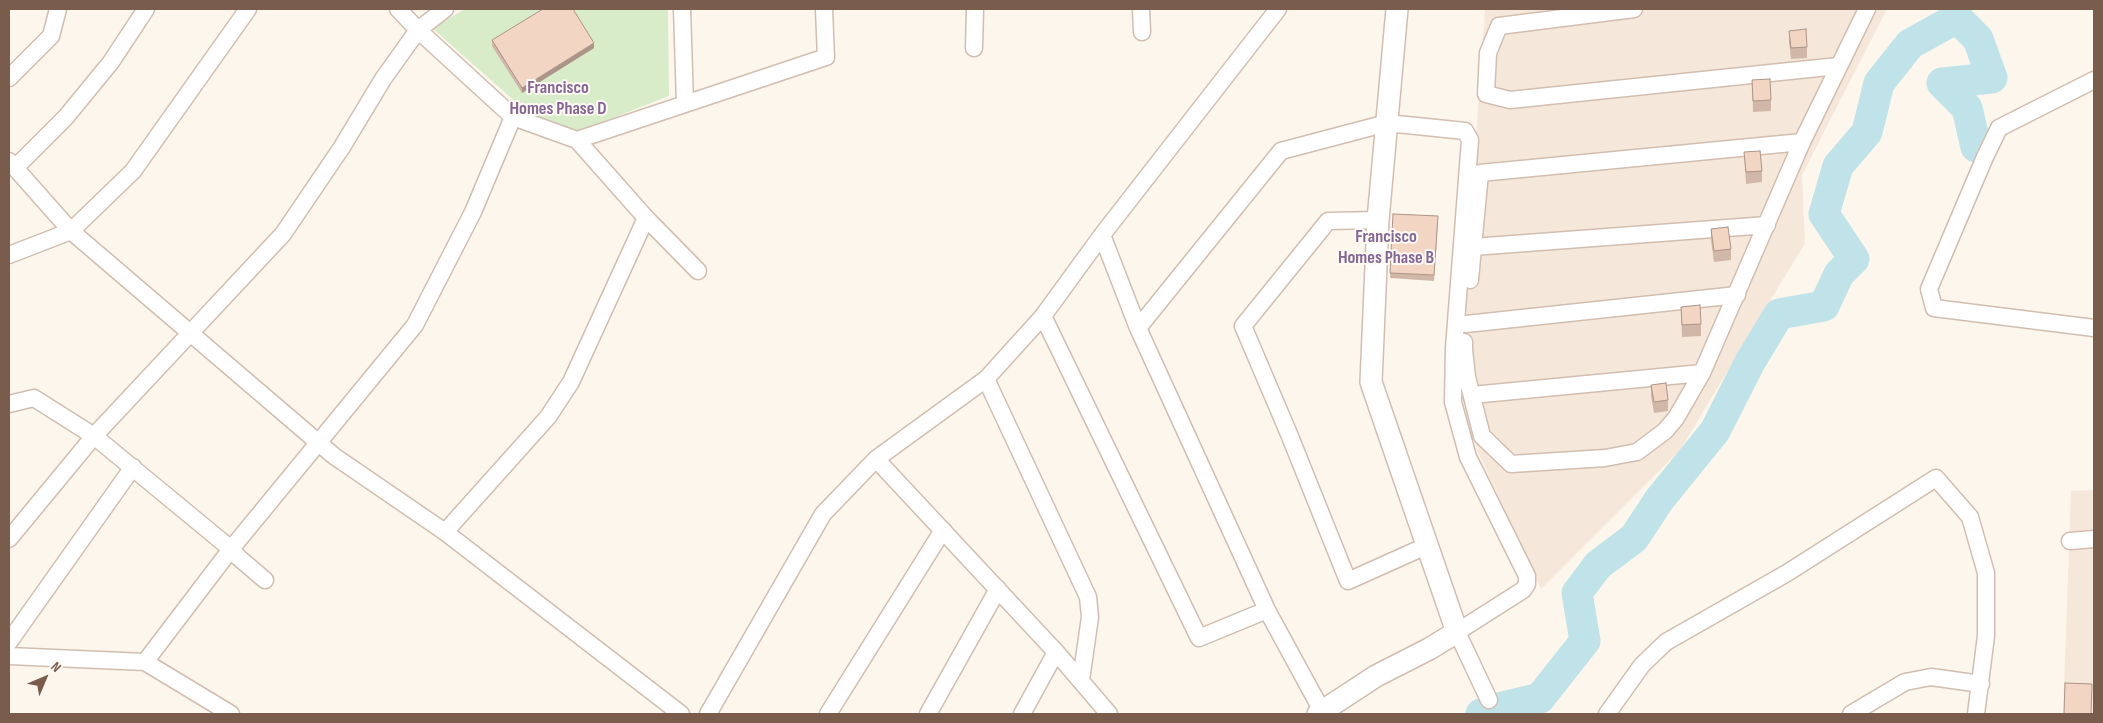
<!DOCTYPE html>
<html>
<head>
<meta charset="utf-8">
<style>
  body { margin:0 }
  #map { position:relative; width:2103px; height:723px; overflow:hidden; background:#fdf6ec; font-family:"Sofia Sans Condensed",sans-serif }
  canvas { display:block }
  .frame { position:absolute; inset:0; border:10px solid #7a5c4d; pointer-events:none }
  .north { position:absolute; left:20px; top:653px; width:50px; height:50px; -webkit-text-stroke:4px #fffaf3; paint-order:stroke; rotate:45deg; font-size:14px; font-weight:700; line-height:20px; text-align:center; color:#7a5c4d }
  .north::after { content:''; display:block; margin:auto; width:18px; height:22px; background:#7a5c4d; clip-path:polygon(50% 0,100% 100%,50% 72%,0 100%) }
</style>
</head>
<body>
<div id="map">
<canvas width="2103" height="723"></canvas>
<div class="frame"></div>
<div class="north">N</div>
</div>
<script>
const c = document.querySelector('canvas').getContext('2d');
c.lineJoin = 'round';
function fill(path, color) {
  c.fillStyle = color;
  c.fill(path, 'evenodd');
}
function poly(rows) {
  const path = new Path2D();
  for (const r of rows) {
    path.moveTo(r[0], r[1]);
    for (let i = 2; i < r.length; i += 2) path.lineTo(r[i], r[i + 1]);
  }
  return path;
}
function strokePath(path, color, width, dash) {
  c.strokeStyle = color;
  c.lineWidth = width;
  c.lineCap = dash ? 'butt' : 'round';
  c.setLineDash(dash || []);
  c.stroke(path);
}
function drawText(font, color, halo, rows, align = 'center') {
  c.font = font + ' "Sofia Sans Condensed",sans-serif';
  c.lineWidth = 4;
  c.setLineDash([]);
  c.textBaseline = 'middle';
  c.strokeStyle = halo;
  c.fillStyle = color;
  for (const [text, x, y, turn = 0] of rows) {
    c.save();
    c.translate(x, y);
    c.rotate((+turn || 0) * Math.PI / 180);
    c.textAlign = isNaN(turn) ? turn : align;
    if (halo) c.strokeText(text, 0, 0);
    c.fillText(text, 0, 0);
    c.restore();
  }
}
fill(poly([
  [1485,9,1887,9,1802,175,1805,243,1680,450,1541,589,1477,450,1460,367],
  [2094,490,2094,714,2063,714,2071,491]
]), '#f5e8da');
fill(poly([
  [465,9,668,9,669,96,572,134,527,112,432,28]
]), '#d8ecc9');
strokePath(poly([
  [1481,714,1494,709,1540,698,1585,641,1577,593,1598,565,1634,538,1659,500,1715,431,1750,362,1779,314,1824,306,1839,274,1854,259,1824,214,1838,166,1867,132,1879,83,1910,44,1957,18,1978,39,1992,78,1942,83,1967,108,1976,147]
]), '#bfe3e8', 31);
const minor = poly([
  [398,9,418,30,513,117,577,140,646,218,698,271],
  [682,9,685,103],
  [1141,9,1142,32],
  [1634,9,1499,26,1488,53,1486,94,1510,100,1838,66],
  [974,48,975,9],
  [9,78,51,36,58,9],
  [2094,80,1999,128,1985,157,1929,289,1934,308,2094,328],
  [577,140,826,57,824,9],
  [9,161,71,231,334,456,445,532,681,714],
  [15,168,66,117,111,62,146,9],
  [1378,220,1328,221,1243,326,1289,434,1348,581,1426,546],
  [1767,225,1473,247,1480,173,1802,142],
  [1102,235,1138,328,1267,610,1322,711],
  [9,255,71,231,133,171,248,9],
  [1470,280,1473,247],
  [1043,316,1199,638,1267,610],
  [1466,324,1737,295],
  [1138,328,1281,151,1387,123,1465,131,1470,140,1454,348,1453,402,1468,457,1527,576,1527,584,1523,590,1457,632,1489,700],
  [1464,342,1464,350,1467,377,1482,436,1511,464,1605,458,1637,452,1665,431,1676,418,1702,373,1802,142,1867,9],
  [986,379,1088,597,1090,617,1081,680],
  [1472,395,1702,373],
  [9,404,34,398,94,436,231,549,238,557,265,580],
  [876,459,1056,652,1109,714],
  [445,532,548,417,571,382,646,218],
  [9,539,94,436,283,234,342,147,383,79,418,30,445,9],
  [2070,541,2094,539],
  [9,642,133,467],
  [9,656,145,662,231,714],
  [145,662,231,549,415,325,473,212,513,117],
  [708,714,823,514,876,459,986,379,1043,316,1102,235,1278,9],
  [828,714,943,530],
  [928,714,998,589],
  [1022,714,1056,652],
  [1607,714,1642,665,1666,642,1787,573,1936,478,1970,517,1986,573,1986,636,1976,714],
  [1851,714,1905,682,1931,677,1981,684]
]);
const tertiary = poly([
  [1318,714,1376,676,1429,649,1457,632,1371,382,1378,220,1397,9]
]);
strokePath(minor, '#d1beb0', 19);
strokePath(tertiary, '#d1beb0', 24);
strokePath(minor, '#fff', 16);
strokePath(tertiary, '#fff', 21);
fill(poly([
  [1789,31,1807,47,1807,58,1791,59,1789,42],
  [492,40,594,48,522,93,492,46],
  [1752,80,1771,100,1771,111,1753,112],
  [1744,152,1762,171,1762,182,1746,184],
  [1438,222,1434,281,1390,278,1390,273],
  [1711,229,1731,249,1731,260,1714,262,1711,240],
  [1681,307,1701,324,1701,336,1682,337],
  [1651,385,1668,400,1668,411,1654,413,1651,396]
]), '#d1b7a8');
fill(poly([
  [594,43,594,48,522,93,522,88]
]), '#aa9588');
const building = poly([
  [543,9,573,9,594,43,522,88,492,40,543,9],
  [1806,29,1807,47,1791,48,1789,31,1806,29],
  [1770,79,1771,100,1753,101,1752,80,1770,79],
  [1760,151,1762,171,1746,172,1744,152,1760,151],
  [1393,214,1438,216,1434,275,1390,273,1393,214],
  [1728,227,1731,249,1714,251,1711,229,1728,227],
  [1700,305,1701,324,1682,325,1681,307,1700,305],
  [1666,383,1668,400,1654,402,1651,385,1666,383],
  [2065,683,2092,684,2091,714,2064,714,2065,683]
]);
fill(building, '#f3d5c3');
strokePath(building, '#aa9588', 1);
drawText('bold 18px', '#846695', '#fffaf3', [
  ["Francisco",558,88],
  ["Homes Phase D",558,109],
  ["Francisco",1386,237],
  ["Homes Phase B",1386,258]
]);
</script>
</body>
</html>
